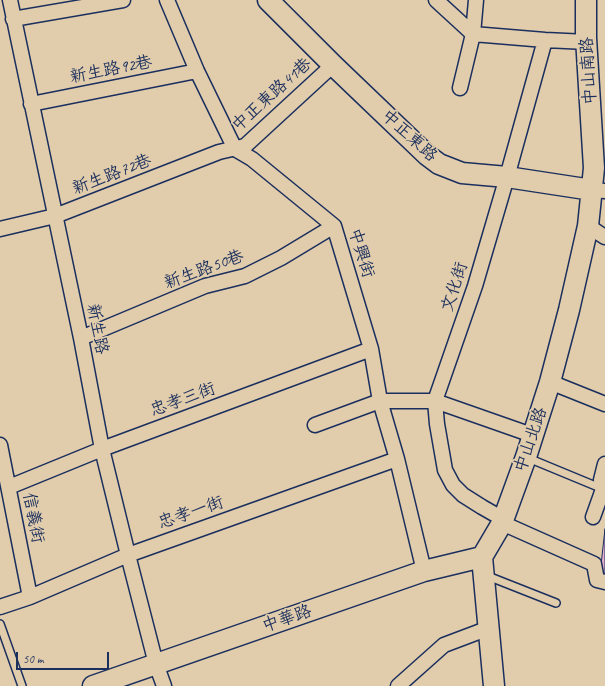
<!DOCTYPE html>
<html>
<head>
<meta charset="utf-8">
<style>
  body { margin:0 }
  #map { position:relative; width:605px; height:686px; overflow:hidden; background:#e1cdac; font-family:Caveat,sans-serif }
  canvas { display:block }
  .scale { position:absolute; left:16px; top:652px; width:93px; height:18px; box-sizing:border-box; border:2px solid #1b2f5e; border-top:0; padding-left:5px; font-size:12px; line-height:14px; white-space:nowrap; color:#1b2f5e; -webkit-text-stroke:3px #e1cdac; paint-order:stroke }
</style>
</head>
<body>
<div id="map">
<canvas width="605" height="686"></canvas>
<div class="scale">50 m</div>
</div>
<script>
const c = document.querySelector('canvas').getContext('2d');
c.lineJoin = 'round';
function fill(path, color) {
  c.fillStyle = color;
  c.fill(path, 'evenodd');
}
function poly(rows) {
  const path = new Path2D();
  for (const r of rows) {
    path.moveTo(r[0], r[1]);
    for (let i = 2; i < r.length; i += 2) path.lineTo(r[i], r[i + 1]);
  }
  return path;
}
function strokePath(path, color, width, dash) {
  c.strokeStyle = color;
  c.lineWidth = width;
  c.lineCap = dash ? 'butt' : 'round';
  c.setLineDash(dash || []);
  c.stroke(path);
}
function drawText(font, color, halo, rows, align = 'center') {
  c.font = font + ' Caveat,"LXGW WenKai TC",sans-serif';
  c.lineWidth = 3.5;
  c.setLineDash([]);
  c.textBaseline = 'middle';
  c.strokeStyle = halo;
  c.fillStyle = color;
  for (const [text, x, y, turn = 0] of rows) {
    c.save();
    c.translate(x, y);
    c.rotate((+turn || 0) * Math.PI / 180);
    c.textAlign = isNaN(turn) ? turn : align;
    if (halo) c.strokeText(text, 0, 0);
    c.fillText(text, 0, 0);
    c.restore();
  }
}
const building = poly([
  [605,529,605,574,600,574,605,529]
]);
fill(building, '#e4afc9');
strokePath(building, '#1b2f5e', 1);
const lane = poly([
  [528,458,603,489],
  [485,575,556,603],
  [0,624,22,686]
]);
const street = poly([
  [10,0,81,338,102,449,128,555,156,664,164,686],
  [167,0,197,71,235,149,252,159,334,226,371,349,380,401,397,459,424,571],
  [436,0,473,34,545,40,587,42],
  [13,19,123,0],
  [460,88,473,34,476,0],
  [31,104,197,71],
  [592,190,605,191],
  [588,226,605,237],
  [0,229,55,216,219,152,245,146,333,65],
  [81,338,205,286,245,276,281,258,334,226],
  [550,382,605,404],
  [315,425,380,401,435,401,532,435],
  [0,445,30,597],
  [9,487,102,449,371,349],
  [593,517,603,489,601,480,605,464],
  [503,519,482,507,463,495,453,485,445,470,437,424,435,401,475,286,507,177,545,40],
  [502,523,594,564,597,580,605,582],
  [0,607,30,597,128,555,397,459],
  [398,686,444,645,489,628]
]);
const secondary = poly([
  [268,0,333,65,427,155,439,164,462,173,507,177,592,190],
  [93,686,424,571,482,557],
  [494,686,482,557,502,523,526,457,550,382,569,310,588,226,594,168,586,38,586,0]
]);
strokePath(lane, '#1b2f5e', 10);
strokePath(street, '#1b2f5e', 17);
strokePath(secondary, '#1b2f5e', 23);
strokePath(lane, '#e1cdac', 7);
strokePath(street, '#e1cdac', 14);
strokePath(secondary, '#e1cdac', 20);
drawText('17px', '#1b2f5e', '#e1cdac', [
  ["新生路92巷",111,70,-11],
  ["中山南路",589,71,-93],
  ["中正東路41巷",272,95,-42],
  ["中正東路",409,136,42],
  ["新生路72巷",112,175,-21],
  ["中興街",361,253,73],
  ["新生路50巷",204,270,-20],
  ["文化街",455,287,-72],
  ["新生路",97,329,79],
  ["忠孝三街",183,400,-20],
  ["中山北路",531,440,-71],
  ["忠孝一街",191,513,-19],
  ["信義街",33,518,79],
  ["中華路",287,619,-19]
]);
</script>
</body>
</html>
